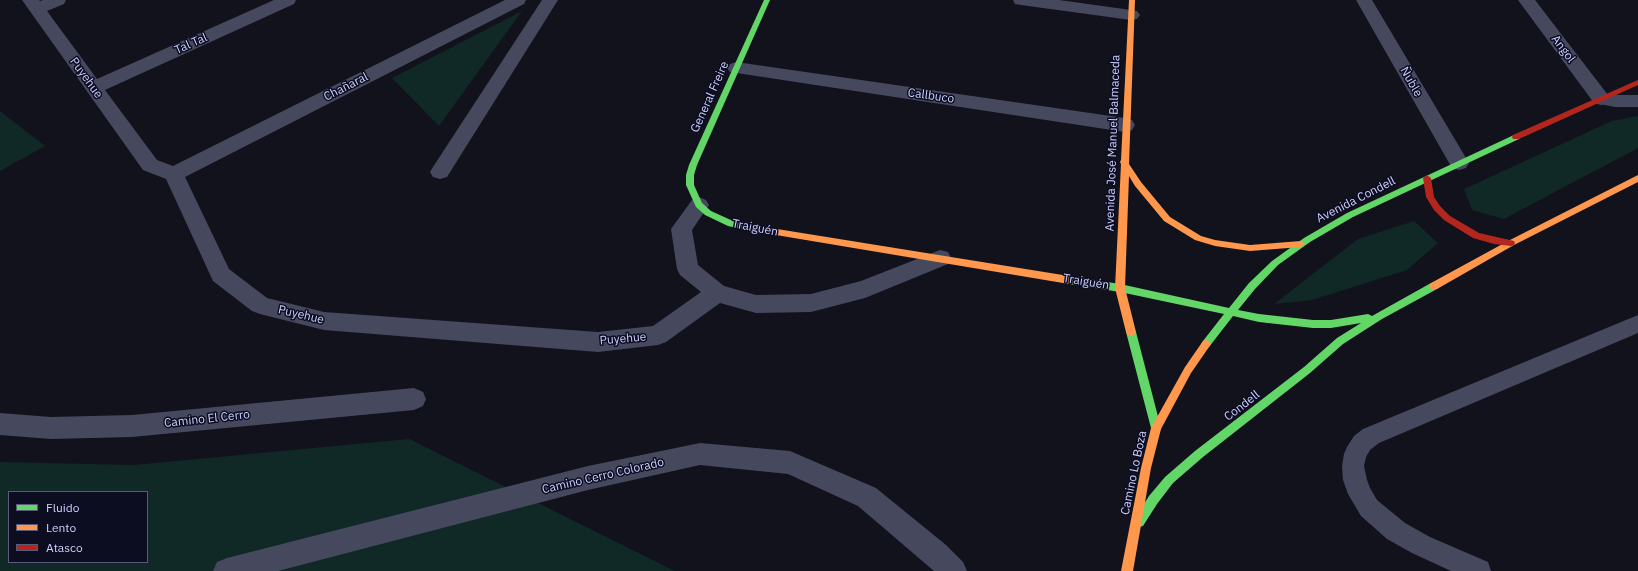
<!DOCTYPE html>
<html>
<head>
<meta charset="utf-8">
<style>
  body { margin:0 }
  #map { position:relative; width:1638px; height:571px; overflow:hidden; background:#12121d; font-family:"IBM Plex Sans",sans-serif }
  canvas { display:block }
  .legend { position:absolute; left:8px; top:491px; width:140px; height:72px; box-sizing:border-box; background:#0d0d22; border:1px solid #5a5b7a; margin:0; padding:5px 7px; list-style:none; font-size:12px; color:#ced0ff }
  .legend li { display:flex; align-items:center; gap:8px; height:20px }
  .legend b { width:20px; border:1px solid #5a5b7a }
</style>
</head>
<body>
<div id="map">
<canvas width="1638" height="571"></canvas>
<ul class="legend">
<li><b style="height:5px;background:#63d668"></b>Fluido</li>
<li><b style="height:5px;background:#ff974d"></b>Lento</li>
<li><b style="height:5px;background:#b3261e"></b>Atasco</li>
</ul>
</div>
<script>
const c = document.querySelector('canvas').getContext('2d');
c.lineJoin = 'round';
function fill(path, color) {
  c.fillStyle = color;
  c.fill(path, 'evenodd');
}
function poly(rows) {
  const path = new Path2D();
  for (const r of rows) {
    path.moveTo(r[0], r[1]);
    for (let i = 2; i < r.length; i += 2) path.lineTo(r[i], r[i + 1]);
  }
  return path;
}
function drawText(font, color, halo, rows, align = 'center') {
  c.font = font + ' "IBM Plex Sans",sans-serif';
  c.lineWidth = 3;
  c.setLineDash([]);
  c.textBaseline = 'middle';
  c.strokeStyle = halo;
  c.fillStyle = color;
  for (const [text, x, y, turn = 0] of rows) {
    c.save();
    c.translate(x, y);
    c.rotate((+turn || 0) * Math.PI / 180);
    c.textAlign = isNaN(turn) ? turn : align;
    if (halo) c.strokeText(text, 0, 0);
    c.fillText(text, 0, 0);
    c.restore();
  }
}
fill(poly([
  [522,11,439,126,392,78],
  [0,111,45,146,0,171],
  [1638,116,1638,148,1504,219,1472,210,1464,189,1612,121],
  [1414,221,1438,243,1407,270,1312,300,1274,304,1358,239],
  [409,439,675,571,0,571,0,462,134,465],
  [9,492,147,492,147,562,9,562]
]), '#102826');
fill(poly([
  [1601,93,1615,95,1638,95,1638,107,1615,107,1595,103,1593,99,1595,95,1601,93],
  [1638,315,1638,333,1379,443,1370,450,1366,457,1364,466,1367,480,1370,488,1377,500,1405,523,1430,537,1488,562,1491,571,1451,571,1412,553,1387,539,1361,516,1348,494,1343,480,1342,466,1344,454,1347,447,1354,436,1363,429,1638,315]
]), '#46485e');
fill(poly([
  [22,0,39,0,40,1,43,0,66,0,64,4,47,11,97,79,274,0,296,0,294,4,105,90,157,160,173,166,505,0,526,0,524,4,185,177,229,269,267,298,324,312,598,332,653,326,701,292,680,275,677,269,671,229,692,200,699,197,706,200,709,205,692,230,698,265,724,286,756,295,811,294,861,281,940,250,948,252,951,258,948,264,865,298,811,312,756,313,720,303,666,342,658,345,598,352,324,330,260,314,252,311,213,281,166,179,143,170,22,0],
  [542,0,558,0,447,177,440,179,433,177,430,172,433,167,542,0],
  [1013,0,1059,0,1131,10,1137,11,1140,15,1137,19,1131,20,1021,5,1015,4,1013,0],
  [1356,0,1372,0,1469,163,1466,168,1459,170,1452,168,1356,0],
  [1518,0,1535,0,1608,95,1610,99,1608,103,1601,105,1594,103,1518,0],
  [736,62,1125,118,1132,120,1135,125,1132,130,1125,132,730,72,727,68,730,64,736,62],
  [414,388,423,392,426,399,423,406,414,410,132,437,51,439,0,435,0,413,51,417,132,415,414,388],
  [700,443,790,451,876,488,946,545,963,562,967,571,934,571,858,506,788,474,700,465,588,490,278,571,213,571,217,562,227,558,588,466,700,443]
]), '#46485e');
fill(poly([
  [764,0,770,0,697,165,694,175,694,185,702,203,711,211,733,221,749,225,750,227,749,229,746,230,728,226,705,215,696,207,686,185,686,175,689,165,764,0],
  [1516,134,1519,135,1520,137,1519,139,1353,217,1310,242,1278,265,1255,289,1238,310,1259,314,1313,320,1331,320,1368,314,1372,316,1431,283,1437,283,1439,286,1437,289,1382,319,1343,344,1310,373,1203,457,1173,483,1157,504,1143,526,1139,527,1135,526,1134,522,1135,518,1149,496,1165,477,1195,451,1304,367,1337,338,1361,323,1331,328,1313,328,1259,322,1233,316,1209,347,1206,348,1203,347,1201,344,1203,341,1224,314,1120,292,1069,284,1066,283,1065,280,1066,277,1069,276,1120,284,1229,308,1249,283,1272,261,1304,238,1347,213,1516,134],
  [1131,328,1134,329,1136,332,1161,428,1160,431,1156,432,1152,431,1151,428,1126,332,1128,329,1131,328]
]), '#63d668');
fill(poly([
  [1129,0,1135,0,1129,164,1141,182,1170,217,1201,236,1215,240,1250,245,1301,241,1305,244,1301,247,1250,251,1215,246,1195,240,1164,221,1135,186,1129,176,1125,288,1136,332,1134,335,1131,336,1128,335,1126,332,1115,288,1121,164,1120,162,1121,160,1129,0],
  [1638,175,1638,182,1514,245,1437,289,1431,289,1429,286,1431,283,1508,241,1638,175],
  [746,224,1069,276,1072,277,1073,280,1072,283,1069,284,746,230,742,227,746,224],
  [1206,340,1209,341,1211,344,1209,347,1191,373,1161,429,1151,468,1133,571,1121,571,1141,468,1151,428,1185,367,1203,341,1206,340]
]), '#ff974d');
fill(poly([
  [1638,80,1638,85,1519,139,1513,139,1512,137,1513,135,1638,80],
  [1427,175,1431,178,1434,197,1440,206,1450,216,1479,233,1514,241,1515,243,1514,245,1511,246,1494,244,1473,238,1444,220,1434,210,1426,197,1423,178,1427,175]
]), '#b3261e');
drawText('12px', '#ced0ff', '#0d0d22', [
  ["Tal Tal",191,44,-24],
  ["Angol",1563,49,53],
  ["Puyehue",86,78,54],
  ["Ñuble",1411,82,60],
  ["Chañaral",346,87,-27],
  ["Callbuco",931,96,8],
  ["General Freire",710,97,-66],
  ["Avenida José Manuel Balmaceda",1113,143,-88],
  ["Avenida Condell",1356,200,-27],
  ["Traiguén",755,228,11],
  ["Traiguén",1086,282,9],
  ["Puyehue",301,315,13],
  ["Puyehue",623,339,-5],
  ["Condell",1242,406,-38],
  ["Camino El Cerro",207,419,-6],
  ["Camino Lo Boza",1134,473,-78],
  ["Camino Cerro Colorado",603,476,-13]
]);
</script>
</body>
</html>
